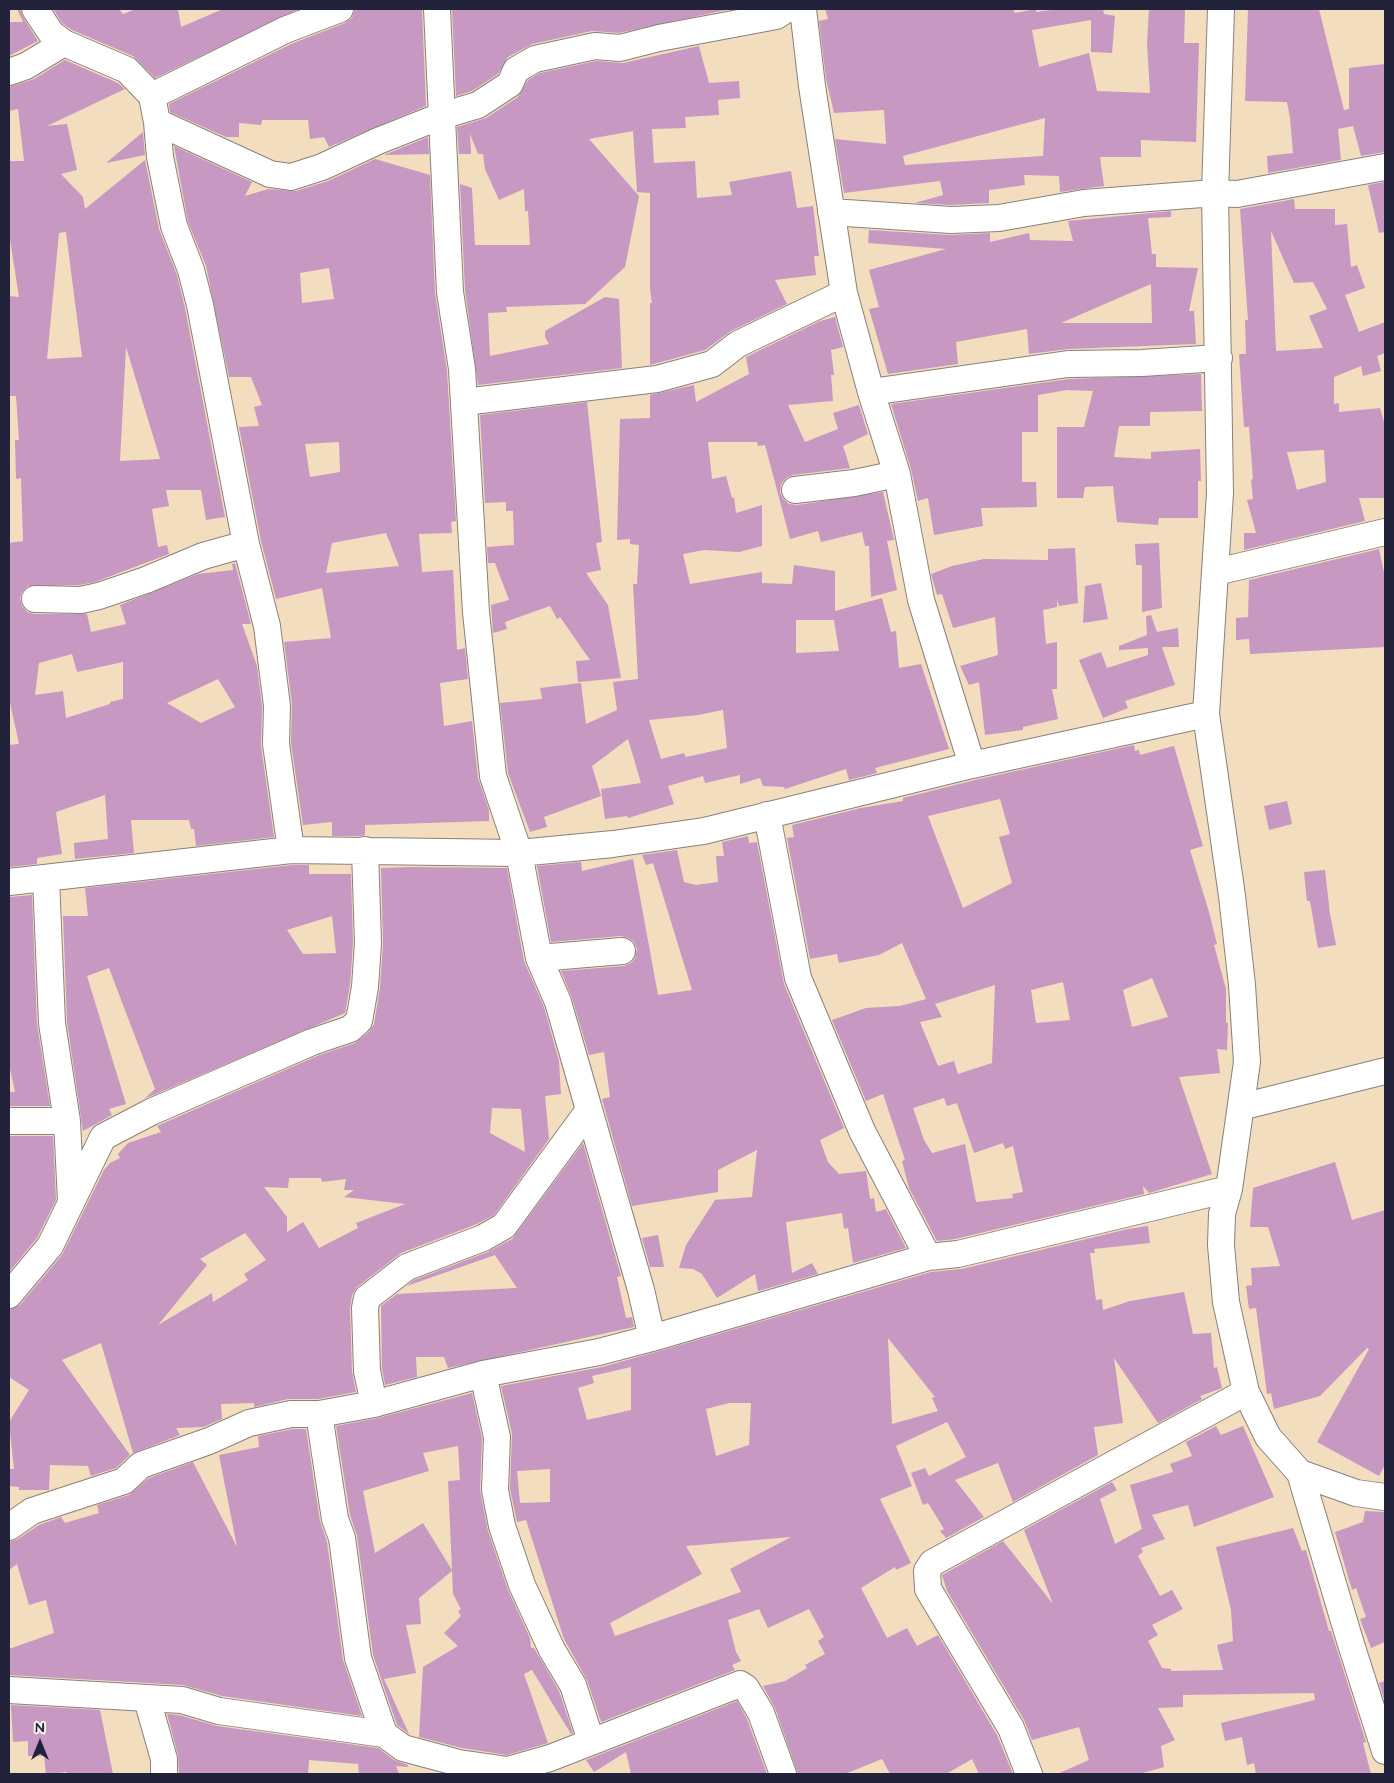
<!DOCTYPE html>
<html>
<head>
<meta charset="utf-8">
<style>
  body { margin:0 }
  #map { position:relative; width:1394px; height:1783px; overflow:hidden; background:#f2ddbe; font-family:"Architects Daughter",sans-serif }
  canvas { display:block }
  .frame { position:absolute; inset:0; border:10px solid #22223b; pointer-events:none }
  .north { position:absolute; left:15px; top:1718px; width:50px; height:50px; -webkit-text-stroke:4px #f7f3e8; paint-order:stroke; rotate:0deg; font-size:14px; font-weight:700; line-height:20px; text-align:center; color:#22223b }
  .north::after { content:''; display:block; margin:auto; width:18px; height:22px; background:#22223b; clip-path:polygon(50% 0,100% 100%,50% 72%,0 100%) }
</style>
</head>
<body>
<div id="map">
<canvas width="1394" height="1783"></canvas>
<div class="frame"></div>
<div class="north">N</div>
</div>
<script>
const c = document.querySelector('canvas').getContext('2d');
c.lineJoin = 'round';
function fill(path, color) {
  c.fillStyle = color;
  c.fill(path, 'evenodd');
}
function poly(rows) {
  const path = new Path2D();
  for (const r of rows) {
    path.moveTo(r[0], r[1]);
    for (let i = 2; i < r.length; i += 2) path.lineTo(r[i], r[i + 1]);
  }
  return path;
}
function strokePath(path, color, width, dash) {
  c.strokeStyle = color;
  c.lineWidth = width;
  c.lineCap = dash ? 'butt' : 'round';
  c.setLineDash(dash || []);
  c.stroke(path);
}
fill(poly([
  [17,9,20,9,23,17,38,41,9,56,9,22,23,22],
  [53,9,119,9,123,14,136,9,178,9,181,27,223,9,299,9,155,78,133,56,72,30,62,23],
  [355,9,422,9,426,106,329,147,324,137,310,139,308,120,262,120,261,125,239,123,239,137,226,137,170,112,169,104,291,44,345,23,352,18],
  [452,9,726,9,726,10,619,33,592,31,532,44,508,57,498,74,472,91,456,96],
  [825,9,1013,9,1015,13,1036,9,1036,12,1059,9,1103,9,1104,14,1115,16,1112,53,1091,52,1091,20,1032,30,1039,67,1089,53,1097,91,1150,93,1147,43,1149,9,1185,9,1184,43,1199,43,1196,142,1141,140,1141,157,1100,157,1104,186,1060,192,1059,176,1024,175,1025,185,989,190,989,203,951,205,915,203,943,195,940,181,844,193,835,139,886,144,884,110,834,113,826,79,819,21,828,19],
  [1045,118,1043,156,905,165,903,156],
  [1248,9,1319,9,1344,110,1349,109,1349,68,1385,64,1385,152,1361,156,1353,126,1338,129,1341,160,1268,173,1267,156,1293,153,1290,118,1287,102,1245,101],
  [699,46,709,83,739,81,740,98,718,100,719,115,685,117,686,128,652,129,654,163,695,161,697,198,732,195,729,182,791,171,797,208,813,206,819,256,814,256,816,275,775,280,787,304,731,331,705,350,650,365,650,303,652,303,650,290,650,193,637,192,633,131,589,139,639,196,625,267,585,304,506,307,507,312,488,313,490,356,549,344,545,337,545,331,605,297,619,299,622,368,478,385,465,290,460,184,472,188,475,245,530,245,528,211,525,211,524,189,499,200,485,169,483,154,478,154,470,134,471,154,459,154,457,127,486,118,518,97,528,80,540,73,596,61,623,63],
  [65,60,118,83,125,89,47,126,67,124,77,170,61,174,83,197,85,209,145,160,159,229,177,275,185,308,225,517,206,520,201,490,166,490,169,506,152,509,158,547,167,545,169,554,95,582,80,585,28,586,22,592,20,598,22,606,27,612,35,614,87,614,91,632,126,624,120,605,198,574,233,570,232,564,235,563,251,624,242,624,257,666,262,707,261,746,274,837,196,846,194,829,191,829,189,820,131,820,134,853,75,859,74,843,108,839,105,795,56,812,62,854,37,858,37,864,9,867,9,745,19,744,9,698,9,543,23,541,21,478,16,479,15,440,19,440,16,396,9,396,9,296,19,297,9,233,9,161,24,161,18,109,9,111,9,87,34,79],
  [66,232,82,357,47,359,59,233],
  [126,347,160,459,120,461],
  [72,654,77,672,123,662,123,699,110,702,110,704,66,718,63,691,35,695,39,663],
  [218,679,235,707,201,723,167,703],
  [143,132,145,155,106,163],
  [428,137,429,154,384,155],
  [174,146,252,182,245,196,268,189,296,191,328,181,375,159,430,175,435,293,447,371,456,521,451,522,452,533,419,534,422,572,453,570,457,650,465,648,468,679,440,683,444,726,472,721,478,778,489,810,489,821,365,825,365,835,361,836,332,836,332,822,303,825,291,743,292,704,284,642,331,638,322,588,276,599,261,541,239,427,259,426,254,407,262,405,251,377,229,377,206,266,188,222],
  [329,268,334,299,302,303,300,273],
  [339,442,340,472,310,477,305,444],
  [386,533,399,566,326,573,332,543],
  [1385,182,1385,232,1379,233,1368,185],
  [1294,199,1295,209,1335,209,1335,225,1347,224,1351,267,1357,265,1365,288,1345,295,1359,332,1385,322,1385,353,1377,356,1381,371,1363,376,1361,366,1334,377,1334,404,1339,403,1339,412,1380,408,1385,425,1385,498,1359,498,1365,521,1244,550,1244,533,1256,533,1247,500,1253,499,1251,480,1253,479,1249,427,1244,427,1239,354,1246,354,1245,320,1248,320,1240,209],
  [1271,231,1294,283,1313,282,1327,309,1309,316,1323,348,1276,351],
  [1324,450,1326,482,1297,490,1287,452],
  [1171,211,1171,217,1148,218,1152,254,1156,254,1156,267,1198,268,1189,311,1194,311,1196,344,1068,349,1029,354,1027,329,956,342,958,364,888,374,869,309,879,307,869,270,946,249,868,243,869,230,950,235,990,233,990,242,1029,233,1030,240,1073,241,1068,221],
  [1151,284,1152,323,1061,323],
  [835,317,843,347,831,350,834,375,831,375,833,401,788,405,805,442,838,429,833,413,859,405,868,434,843,446,850,468,793,475,786,478,781,484,780,492,783,499,789,504,797,505,883,492,894,540,887,541,897,590,871,597,869,546,865,546,862,532,821,542,818,531,790,539,765,445,758,446,757,442,708,442,712,479,726,476,732,498,734,497,736,513,762,505,762,546,739,552,704,550,683,554,690,584,762,572,762,583,792,584,794,565,835,571,835,611,882,598,891,632,896,631,899,668,921,664,949,749,875,768,877,773,849,780,846,769,785,789,784,787,763,786,760,778,740,784,740,775,705,783,703,776,668,786,674,804,628,818,627,816,605,819,601,789,641,783,628,739,592,766,601,796,544,817,547,827,530,832,508,773,500,703,542,699,540,688,581,683,586,724,617,710,613,682,638,679,633,584,637,584,639,545,630,544,630,539,617,540,620,419,650,418,650,395,694,385,696,402,749,374,746,357,820,321],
  [796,620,834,620,839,651,796,653],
  [723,710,727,748,686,757,684,753,661,759,649,720,698,715],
  [1201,374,1202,411,1150,412,1150,426,1119,426,1114,457,1151,459,1151,452,1200,449,1201,481,1198,481,1198,518,1159,518,1158,525,1117,522,1113,486,1085,487,1083,498,1057,498,1057,427,1084,427,1093,391,1067,390,1038,395,1038,432,1022,432,1022,482,1036,482,1037,507,981,508,983,526,934,535,928,498,918,501,911,469,891,404,1069,379],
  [587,402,602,542,596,543,601,570,586,573,608,605,621,678,578,682,576,661,590,660,560,617,557,619,550,606,505,622,507,629,493,633,491,605,509,600,495,563,488,563,487,547,514,545,513,511,506,511,506,502,485,503,480,415],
  [1159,543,1162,608,1142,612,1142,565,1136,565,1135,544],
  [1075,548,1078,603,1059,606,1057,599,1057,607,1043,610,1046,644,1057,642,1057,689,1052,689,1058,719,1023,727,1023,730,985,735,979,682,969,685,960,666,998,655,995,617,953,628,942,594,937,595,931,574,952,566,984,559,1048,560,1048,549],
  [1379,549,1385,577,1385,647,1250,654,1249,639,1236,640,1236,618,1248,617,1249,580],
  [1101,583,1108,619,1083,623,1085,586],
  [1151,615,1157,632,1178,628,1179,647,1162,647,1175,685,1125,701,1128,708,1103,718,1079,660,1101,652,1107,668,1148,655,1148,648,1119,650,1119,646,1147,635,1146,616],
  [1134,745,1135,751,1139,750,1140,755,1174,746,1203,846,1190,850,1209,912,1217,944,1214,945,1226,989,1226,1023,1228,1023,1227,1050,1217,1049,1220,1073,1179,1077,1212,1174,1149,1193,1143,1186,1144,1194,955,1239,937,1241,909,1188,902,1161,905,1160,883,1094,866,1101,832,1020,866,1008,900,1006,926,999,902,943,879,955,839,963,837,954,810,959,787,838,794,837,792,825,861,808,903,801,903,798,975,780],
  [1000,799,1010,834,999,837,1012,883,963,908,928,816],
  [1152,978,1168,1017,1132,1027,1123,990],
  [1063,982,1070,1020,1036,1023,1031,990],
  [995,985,992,1063,958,1074,954,1061,938,1066,920,1022,942,1017,935,1004],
  [944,1098,947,1106,957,1103,974,1153,1003,1143,1005,1149,1013,1146,1023,1192,1012,1194,1013,1198,976,1202,965,1144,932,1153,924,1140,913,1108],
  [1287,801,1292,824,1269,830,1264,806],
  [748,836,749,843,757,842,784,984,844,1128,820,1140,828,1162,839,1174,866,1171,870,1199,874,1198,876,1212,886,1209,906,1248,853,1263,848,1228,844,1229,842,1213,786,1222,792,1273,812,1263,818,1274,758,1291,755,1274,717,1298,702,1274,693,1269,679,1268,686,1245,715,1200,752,1197,757,1150,718,1170,718,1192,632,1206,602,1099,610,1097,604,1052,589,1055,572,998,561,971,624,966,631,963,635,958,637,949,634,942,629,938,621,936,551,942,537,866,581,862,582,871,633,859,658,995,692,990,653,863,646,865,642,855,677,850,684,882,696,885,718,882,716,856,724,856,722,842],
  [292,865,309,865,309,874,351,874,353,943,350,985,345,1013,144,1099,155,1089,109,968,87,976,126,1104,109,1109,112,1115,83,1131,67,1022,63,916,88,916,85,888],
  [332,916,336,953,303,954,287,930],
  [411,867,507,868,524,961,544,1007,559,1061,561,1094,545,1096,549,1139,494,1215,477,1224,401,1253,357,1287,352,1295,350,1308,352,1371,356,1392,318,1399,288,1399,254,1407,254,1403,221,1404,222,1419,203,1427,176,1428,180,1435,133,1453,101,1343,62,1360,130,1455,116,1468,91,1476,88,1466,50,1465,49,1490,19,1490,19,1487,9,1486,9,1469,14,1469,9,1422,29,1390,9,1377,9,1310,20,1305,62,1255,104,1170,110,1163,120,1158,118,1154,128,1143,161,1132,157,1126,317,1056,355,1043,369,1032,374,1024,380,988,383,943,381,868],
  [492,1108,521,1109,525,1152,490,1133],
  [289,1178,321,1178,322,1182,346,1179,344,1190,354,1190,344,1197,405,1204,356,1223,358,1228,319,1248,303,1222,287,1232,287,1217,264,1187,288,1188],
  [245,1233,266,1260,244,1274,248,1280,213,1302,212,1293,158,1325,207,1265,200,1259],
  [1325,870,1330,914,1336,945,1318,948,1310,901,1307,901,1304,872],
  [32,895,37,1024,50,1106,9,1106,9,1092,15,1092,9,1064,9,897],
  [9,1136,53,1136,56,1200,37,1238,9,1272],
  [583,1143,621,1276,617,1277,626,1318,632,1317,634,1327,448,1368,444,1357,416,1357,417,1377,385,1385,382,1369,381,1306,397,1294,517,1288,495,1255,407,1286,414,1280,488,1252,512,1239],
  [1335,1162,1352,1220,1385,1210,1385,1465,1379,1476,1317,1442,1369,1349,1367,1348,1320,1396,1274,1409,1271,1393,1267,1394,1256,1308,1249,1309,1246,1286,1252,1285,1251,1268,1280,1266,1268,1227,1250,1227,1253,1188],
  [1148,1226,1150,1243,1094,1249,1095,1253,1090,1253,1096,1300,1102,1299,1103,1310,1130,1301,1184,1292,1193,1334,1211,1333,1214,1368,1217,1367,1222,1388,1200,1396,1202,1399,1158,1423,1114,1358,1123,1423,1094,1427,1098,1455,1013,1502,998,1463,955,1480,984,1517,946,1538,940,1531,944,1529,928,1503,923,1505,911,1473,925,1468,929,1476,966,1457,947,1422,896,1446,912,1486,880,1499,911,1563,896,1570,895,1567,861,1588,887,1638,907,1628,917,1646,938,1635,997,1735,1013,1774,979,1774,972,1759,946,1774,890,1774,882,1759,845,1774,798,1774,775,1708,763,1686,785,1681,807,1668,805,1665,825,1654,818,1641,824,1637,809,1609,768,1628,759,1609,728,1620,736,1652,741,1661,732,1665,735,1670,601,1722,587,1680,564,1639,526,1520,517,1522,510,1489,512,1434,501,1386,602,1367,656,1352,931,1272,962,1269,1128,1229],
  [888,1338,935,1397,932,1398,938,1411,892,1424],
  [631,1367,631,1410,587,1420,578,1388,594,1383,592,1376],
  [729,1403,751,1403,749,1445,716,1456,706,1409],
  [550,1469,550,1502,520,1503,517,1471],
  [791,1537,730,1569,741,1592,615,1636,610,1623,702,1574,686,1546],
  [658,1235,664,1267,650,1267,642,1238],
  [472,1393,482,1438,480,1490,488,1531,508,1590,530,1638,531,1648,534,1648,559,1691,573,1733,571,1734,532,1670,524,1674,548,1743,507,1755,462,1748,419,1737,423,1667,458,1646,444,1633,461,1616,458,1611,461,1609,453,1594,452,1571,419,1598,421,1624,406,1625,416,1673,384,1679,409,1734,397,1725,373,1655,357,1536,350,1515,336,1426,378,1418],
  [458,1446,460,1480,448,1481,452,1570,423,1523,375,1553,363,1491,429,1471,423,1453],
  [1216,1426,1221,1435,1243,1426,1274,1497,1194,1527,1188,1505,1152,1515,1165,1539,1141,1548,1143,1552,1138,1556,1160,1596,1172,1590,1183,1609,1152,1625,1158,1635,1148,1641,1162,1668,1171,1669,1171,1671,1223,1670,1217,1645,1233,1641,1231,1610,1216,1547,1293,1528,1302,1551,1306,1550,1329,1631,1331,1631,1366,1742,1363,1743,1371,1774,1256,1774,1254,1763,1247,1765,1242,1737,1225,1741,1221,1723,1315,1700,1314,1693,1183,1695,1183,1707,1158,1708,1175,1740,1161,1746,1164,1767,1139,1774,1057,1774,1089,1760,1079,1727,1032,1740,1024,1720,947,1591,942,1575,1003,1541,1053,1604,1024,1530,1112,1482,1117,1490,1100,1499,1115,1544,1142,1529,1130,1485,1173,1472,1170,1464,1192,1456,1186,1442],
  [293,1429,306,1429,320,1521,327,1542,343,1660,362,1716,222,1696,183,1685,9,1675,9,1649,54,1633,46,1600,29,1605,17,1564,9,1570,9,1542,18,1539,39,1525,61,1517,65,1523,99,1513,97,1505,129,1495,149,1478,193,1462,237,1547,219,1455,259,1447,258,1436],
  [1365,1511,1385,1512,1385,1642,1371,1648,1360,1619,1366,1617,1356,1588,1352,1590,1335,1532,1363,1522],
  [1385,1681,1385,1702,1379,1683],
  [737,1701,747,1719,767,1774,631,1774,626,1752,594,1772,586,1760],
  [11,1705,100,1710,113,1774,67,1774,67,1772,46,1774,44,1756,28,1756,28,1741,13,1742],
  [167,1714,179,1715,217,1726,378,1748,394,1760,408,1765,408,1767,396,1766,399,1774,359,1774,358,1764,309,1760,308,1774,179,1774,178,1755]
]), '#c798c2');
const minor = poly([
  [35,9,51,33,64,43,127,70,152,96,157,122,160,157,174,226,191,270,200,305,246,544,267,626,277,706,276,744,291,850],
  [437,9,450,292,462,369,476,612,493,776,519,853,539,958,558,1002,641,1290,652,1338],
  [803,9,812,86,844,293,871,392,897,474,921,600,972,765],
  [1221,9,1215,193,1220,493,1206,714,1232,896,1242,985,1247,1062,1229,1189,1222,1214,1221,1245,1226,1302,1246,1392,1268,1437,1300,1473,1350,1641,1385,1751],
  [9,72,26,66,64,43],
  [152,96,285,30,340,9],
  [157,122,270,174,291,177,322,167,378,141,441,116,478,105,510,84,516,70,535,59,595,46,620,48,659,38,776,16,787,9],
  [831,212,951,220,999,218,1084,203,1215,193,1237,194,1385,167],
  [871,392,1068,364,1142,363,1219,358],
  [464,402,657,379,712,364,738,344,844,293],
  [795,490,854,483,897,474],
  [1216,572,1385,532],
  [35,599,81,600,99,596,146,580,203,556,246,544],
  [767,815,798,978,862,1131,928,1257],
  [46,878,52,1023,67,1121,71,1201],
  [9,882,291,850,519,853,613,844,704,831,972,765,1206,714],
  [539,958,622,951],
  [1241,1107,1385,1071],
  [9,1121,67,1121],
  [9,1295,50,1246,103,1137,151,1112,312,1042,350,1029,359,1021,365,987,368,943,365,850],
  [483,1374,497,1437,495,1490,502,1526,522,1585,552,1650,573,1685,591,1741],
  [374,1404,367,1371,365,1308,367,1298,407,1267,483,1238,504,1226,589,1110],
  [319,1414,335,1519,342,1538,358,1658,384,1734],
  [1300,1473,1356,1493,1385,1497],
  [9,1527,32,1511,124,1481,141,1465,209,1441,249,1423,291,1414,319,1414,374,1404,483,1374,599,1352,652,1338,928,1257,958,1254,1229,1189],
  [9,1690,182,1700,219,1711,384,1734,403,1748,459,1763,508,1770,550,1758,740,1684,746,1688,761,1713,783,1774],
  [147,1699,164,1759,164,1774],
  [1029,1774,1011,1728,928,1589,927,1571,932,1563,1246,1392]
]);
strokePath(minor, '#8a807c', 28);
strokePath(minor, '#fff', 26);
</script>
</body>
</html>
